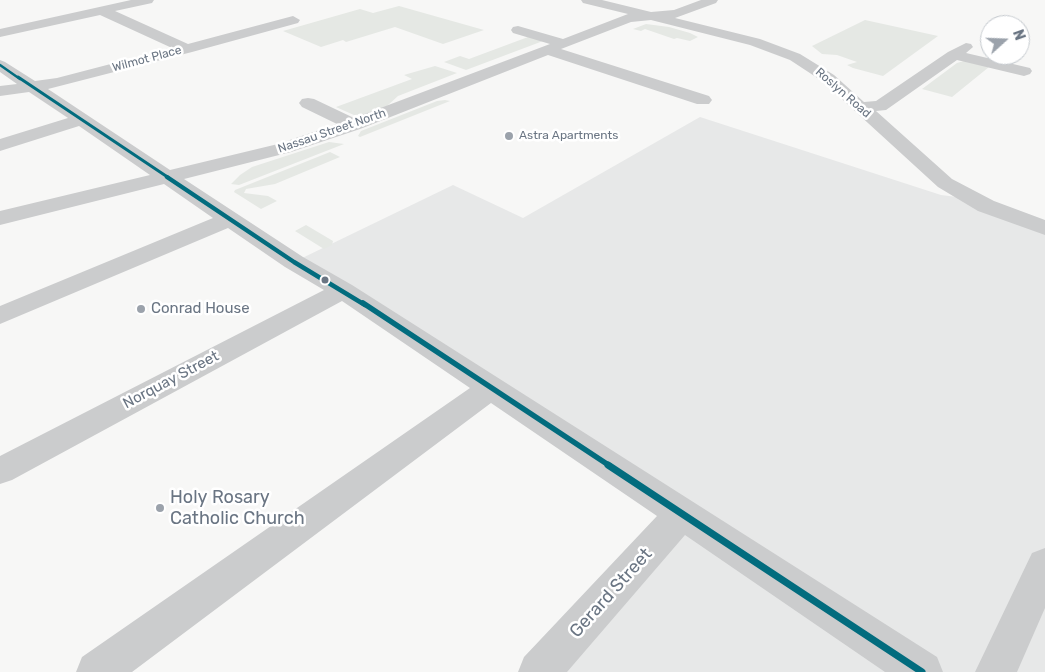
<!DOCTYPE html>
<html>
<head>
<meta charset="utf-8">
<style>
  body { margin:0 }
  #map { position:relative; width:1045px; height:672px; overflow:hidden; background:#f7f7f6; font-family:Rubik,sans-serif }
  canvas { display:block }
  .north { position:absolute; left:980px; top:15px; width:50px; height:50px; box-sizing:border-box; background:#fff; border:1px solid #c3c8cd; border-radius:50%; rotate:70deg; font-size:14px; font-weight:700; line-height:20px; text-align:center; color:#6a7583 }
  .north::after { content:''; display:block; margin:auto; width:18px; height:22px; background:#9ba2ab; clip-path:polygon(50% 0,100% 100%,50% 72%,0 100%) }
</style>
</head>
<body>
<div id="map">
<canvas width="1045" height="672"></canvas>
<div class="north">N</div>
</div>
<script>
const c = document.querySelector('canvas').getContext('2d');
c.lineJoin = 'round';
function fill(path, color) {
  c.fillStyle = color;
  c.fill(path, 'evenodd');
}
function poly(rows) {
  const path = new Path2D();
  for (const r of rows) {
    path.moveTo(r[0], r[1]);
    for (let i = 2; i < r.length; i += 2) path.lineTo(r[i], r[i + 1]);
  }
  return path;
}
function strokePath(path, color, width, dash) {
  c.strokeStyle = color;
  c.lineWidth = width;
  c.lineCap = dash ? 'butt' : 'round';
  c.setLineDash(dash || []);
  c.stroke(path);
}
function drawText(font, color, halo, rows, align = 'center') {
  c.font = font + ' Rubik,sans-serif';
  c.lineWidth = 5;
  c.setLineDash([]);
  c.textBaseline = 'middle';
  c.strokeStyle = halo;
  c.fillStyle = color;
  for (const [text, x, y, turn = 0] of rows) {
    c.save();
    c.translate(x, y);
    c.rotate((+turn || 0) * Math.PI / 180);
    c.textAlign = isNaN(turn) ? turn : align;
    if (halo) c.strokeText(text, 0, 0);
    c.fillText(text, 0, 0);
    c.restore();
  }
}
fill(poly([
  [700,117,941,195,973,199,1045,228,1045,672,539,672,682,514,294,262,453,185,523,218]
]), '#e7e8e8');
fill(poly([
  [399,6,484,30,443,44,395,27,346,42,343,40,321,47,283,31,360,9,373,13],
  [865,20,938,36,883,76,853,68,847,65,857,62,837,55,822,54,812,46],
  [646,24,669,27,690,33,698,37,690,41,677,38,674,39,645,29,641,31,633,29],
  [528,37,543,41,466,70,444,62,460,56,469,59],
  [964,61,989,67,952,97,922,89,957,63],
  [435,66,457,73,398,96,387,106,366,114,354,115,336,107,412,79,404,75],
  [445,100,450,101,360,137,358,136,361,131,437,101],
  [329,142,344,144,239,185,231,184,240,175,252,167],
  [330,152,340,157,275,184,246,189,244,193,268,196,277,201,261,209,234,192,235,190],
  [306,225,333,241,332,245,324,249,295,231]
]), '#e5e8e4');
fill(poly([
  [131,0,154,0,152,3,115,11,188,44,293,16,300,20,298,23,192,52,48,89,170,170,278,144,337,124,302,107,299,103,302,99,308,98,314,99,354,118,550,44,513,33,511,30,513,27,518,26,563,39,628,14,583,3,581,0,602,0,651,12,674,10,701,0,718,0,716,3,675,18,760,39,800,54,834,75,864,102,876,101,948,52,966,43,971,44,973,47,966,53,1030,68,1032,71,1030,74,1024,76,957,60,886,110,876,111,952,179,994,201,1045,220,1045,235,978,211,938,187,822,81,790,60,750,45,651,20,631,22,561,49,709,96,712,100,709,104,697,104,548,55,360,129,291,152,184,179,303,257,352,285,937,657,943,672,885,672,685,535,567,672,518,672,524,657,657,516,491,403,132,672,76,672,82,657,470,388,342,301,12,480,0,484,0,456,324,290,285,267,228,228,0,324,0,306,213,218,164,184,0,225,0,211,150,175,79,126,0,151,0,139,68,118,29,92,0,96,0,86,17,84,0,72,0,60,5,62,35,81,57,78,172,48,100,15,0,37,0,29,131,0],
  [1045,548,1045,608,1017,672,975,672,1032,553,1045,548]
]), '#cbcccd');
strokePath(poly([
  [0,65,20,79]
]), '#026c7e', 2.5);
strokePath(poly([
  [18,77,169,178]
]), '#026c7e', 3);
strokePath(poly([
  [167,177,294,262,365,305]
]), '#026c7e', 4.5);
strokePath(poly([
  [363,303,610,466]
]), '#026c7e', 5.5);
strokePath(poly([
  [608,465,922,672]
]), '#026c7e', 7);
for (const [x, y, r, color] of [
  [509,136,5,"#9ba2ab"],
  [325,280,4.5,"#6a7583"],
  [141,309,5,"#9ba2ab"],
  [160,508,5,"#9ba2ab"]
]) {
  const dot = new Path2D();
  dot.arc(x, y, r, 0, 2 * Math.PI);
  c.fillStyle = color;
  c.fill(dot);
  strokePath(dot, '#fff', 2);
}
drawText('12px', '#6a7583', '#fff', [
  ["Wilmot Place",147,59,-15],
  ["Roslyn Road",843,93,41],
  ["Nassau Street North",332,131,-19]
]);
drawText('12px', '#6a7583', '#fff', [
  ["Astra Apartments",519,136]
], 'left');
drawText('15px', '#6a7583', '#fff', [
  ["Conrad House",151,309]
], 'left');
drawText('15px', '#6a7583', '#fff', [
  ["Norquay Street",171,380,-28]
]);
drawText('18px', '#6a7583', '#fff', [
  ["Holy Rosary",170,498],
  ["Catholic Church",170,519]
], 'left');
drawText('18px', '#6a7583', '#fff', [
  ["Gerard Street",611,593,-48]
]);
</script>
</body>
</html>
